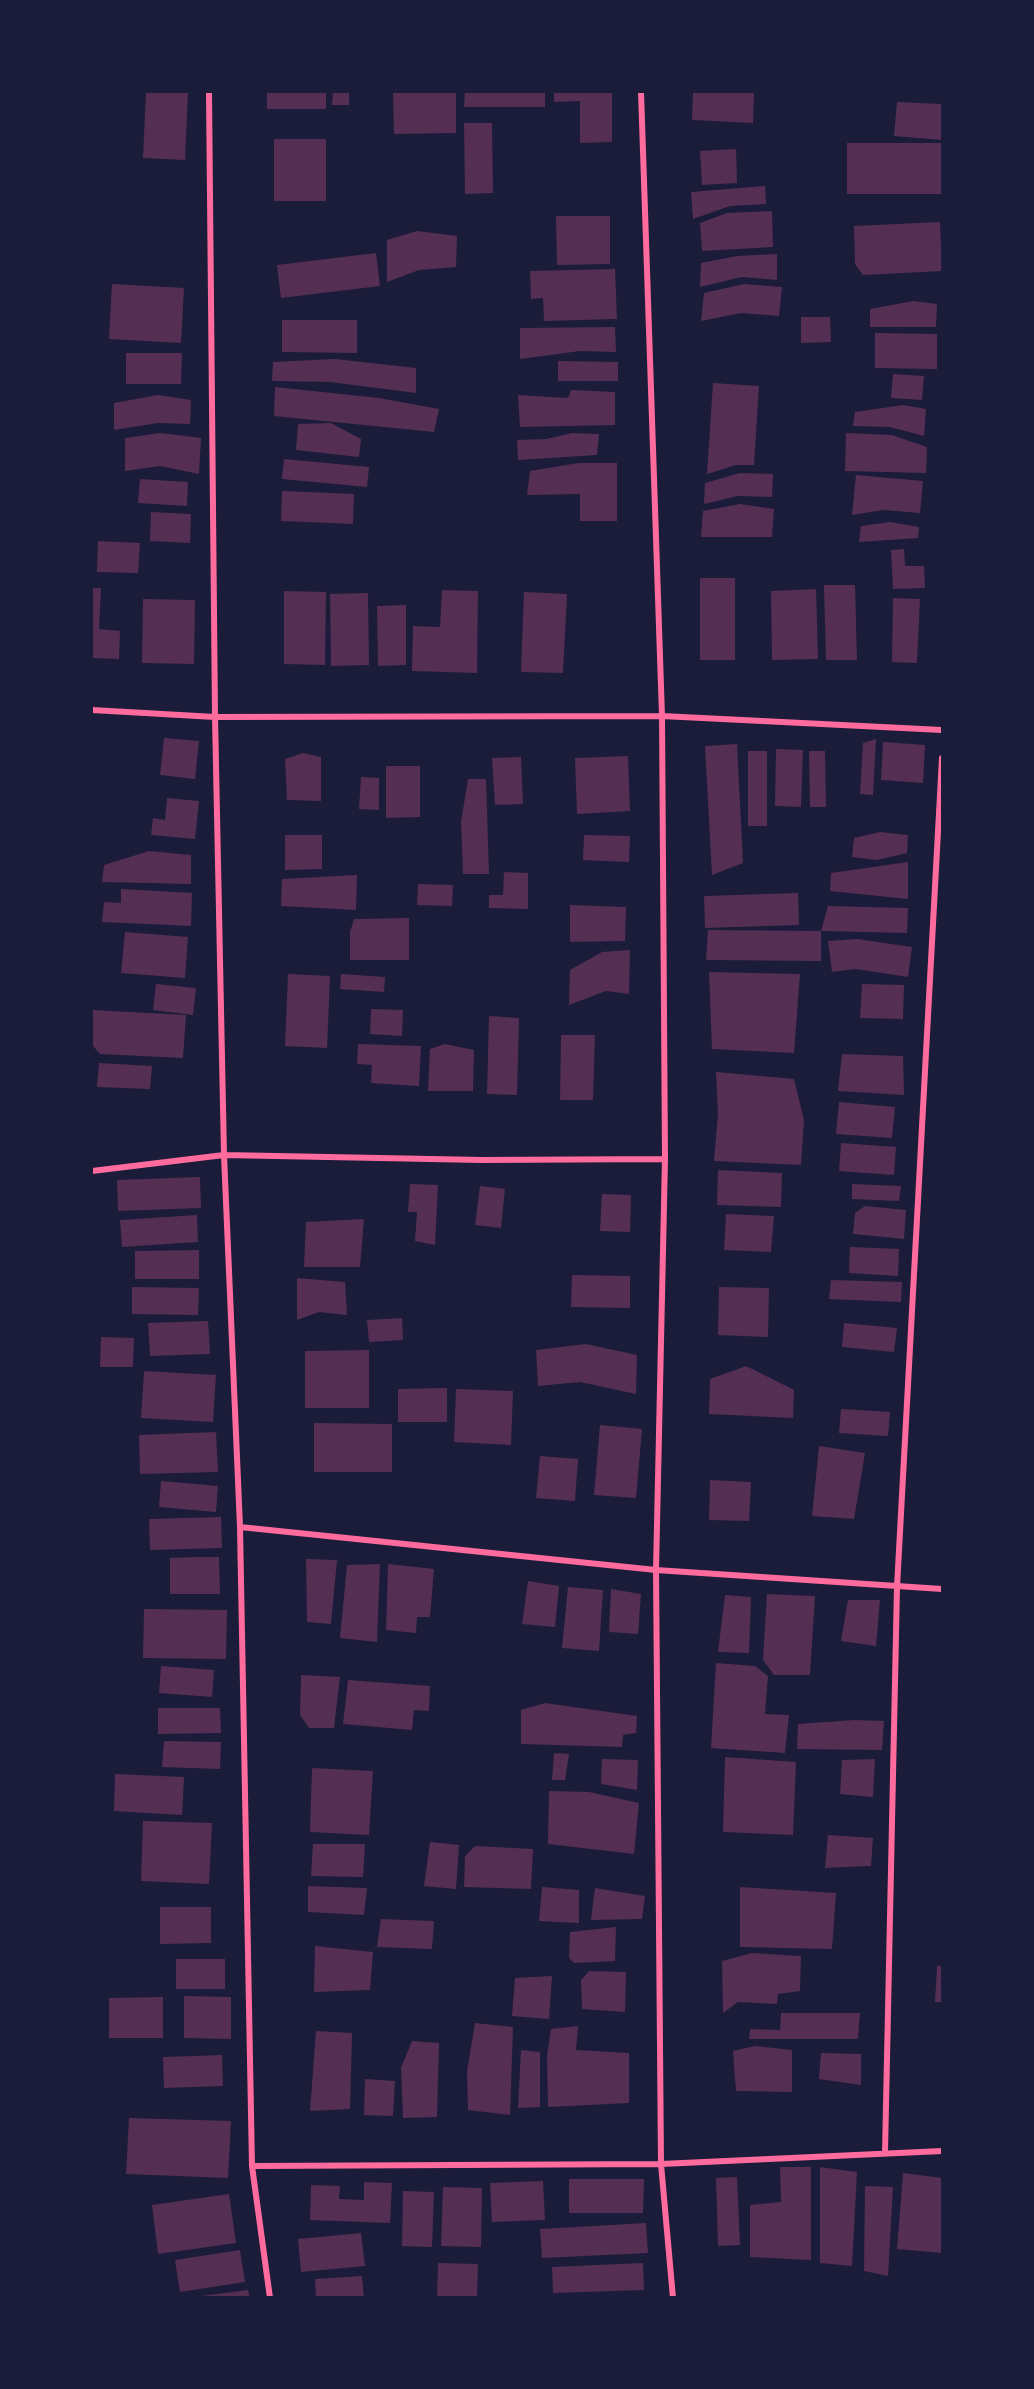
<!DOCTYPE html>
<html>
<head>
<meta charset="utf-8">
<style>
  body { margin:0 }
  #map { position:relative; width:1034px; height:2389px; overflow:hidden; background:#1b1b3a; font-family:Signika,sans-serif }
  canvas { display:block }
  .frame { position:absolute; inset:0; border:93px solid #1b1b3a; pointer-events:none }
</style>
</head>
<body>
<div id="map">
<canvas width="1034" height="2389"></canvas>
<div class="frame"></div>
</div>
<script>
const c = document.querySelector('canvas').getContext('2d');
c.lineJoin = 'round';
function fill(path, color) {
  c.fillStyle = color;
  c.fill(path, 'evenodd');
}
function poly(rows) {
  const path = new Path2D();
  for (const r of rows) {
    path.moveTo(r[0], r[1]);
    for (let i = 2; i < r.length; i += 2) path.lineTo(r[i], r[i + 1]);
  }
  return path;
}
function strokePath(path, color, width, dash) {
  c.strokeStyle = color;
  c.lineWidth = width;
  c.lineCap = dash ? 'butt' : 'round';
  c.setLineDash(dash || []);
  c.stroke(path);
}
fill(poly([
  [146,92,188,92,185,160,143,158],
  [267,92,326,92,326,109,267,109],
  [333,92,349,92,349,105,332,105],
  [393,92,456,92,456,133,394,134],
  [465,92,545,92,545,107,464,107],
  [554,92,612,92,612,142,580,143,580,101,554,102],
  [693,92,754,92,753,123,692,120],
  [897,102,942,104,942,140,894,136],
  [464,123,492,123,493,193,465,194],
  [274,139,326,139,326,201,274,201],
  [847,143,942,143,942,194,847,194],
  [736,149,737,183,702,185,700,151],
  [765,186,766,204,730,206,693,219,691,192],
  [772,211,773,247,702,251,700,223,727,213],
  [556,216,610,216,610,264,557,265],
  [940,222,942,271,863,275,855,264,854,226],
  [417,231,457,236,456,267,419,270,387,282,387,240],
  [376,253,380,286,281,298,277,265],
  [777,254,777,280,742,277,700,287,701,263,737,256],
  [615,269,617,319,544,321,543,298,531,299,530,271],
  [112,284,184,288,181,343,109,339],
  [744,284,782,287,779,316,741,313,701,321,704,293],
  [913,301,937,304,936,327,870,327,870,309],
  [801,317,830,317,831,342,801,343],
  [282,320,357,320,357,353,282,352],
  [615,327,616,352,580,351,520,359,520,328],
  [875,333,937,334,937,369,875,368],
  [126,353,182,353,181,384,126,384],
  [335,359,416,368,416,393,330,382,272,381,273,362],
  [558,361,618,362,618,381,558,381],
  [893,374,924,376,922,400,891,398],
  [713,383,759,386,754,465,736,465,707,474],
  [275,387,379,398,439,409,434,432,274,416],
  [571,390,615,392,615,425,520,427,518,395,568,398],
  [158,395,191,400,190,424,158,423,114,430,114,403],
  [903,405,926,409,924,436,890,427,853,426,855,412],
  [331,423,361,439,359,457,296,450,298,424],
  [160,433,201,438,199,474,160,466,125,471,125,438],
  [572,433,599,434,597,455,518,460,517,440,546,439],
  [846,433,892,435,927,447,926,473,845,471],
  [284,459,369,467,367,487,282,479],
  [578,463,617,463,617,521,580,521,580,494,527,495,530,471],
  [740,473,773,474,772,497,738,496,704,504,705,483],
  [856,475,923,481,920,513,883,510,852,515],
  [140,479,188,482,187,506,138,503],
  [282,491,354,494,353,524,281,521],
  [740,504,774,509,772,537,701,537,703,511],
  [151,512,191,514,190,543,150,541],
  [890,522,919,527,918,538,859,542,861,526],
  [98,541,140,543,138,573,97,572],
  [904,549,905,566,924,566,925,588,893,589,891,550],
  [700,578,735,578,735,660,700,660],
  [824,585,855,585,857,660,826,660],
  [92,588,101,588,99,629,120,631,119,659,92,658],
  [816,589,818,659,772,660,771,591],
  [442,590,478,591,477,673,412,671,413,626,440,627],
  [284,591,326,592,325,665,284,664],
  [524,592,567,594,563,673,521,672],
  [368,593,369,665,331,666,330,594],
  [893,598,920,599,917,663,892,662],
  [143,599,195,600,194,664,142,663],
  [406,605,406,665,378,666,377,606],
  [164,738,199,741,195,779,160,775],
  [876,739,873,795,860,794,863,743],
  [883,742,925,745,923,783,881,780],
  [737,744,743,863,712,875,705,746],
  [776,749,803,750,801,807,775,806],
  [748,751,767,751,767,826,748,826],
  [809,751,825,751,826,807,810,807],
  [303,753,321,757,321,801,287,800,285,759],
  [628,756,630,811,577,814,575,758],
  [521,757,523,804,495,805,492,758],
  [386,766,420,766,420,817,386,818],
  [361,777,379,778,379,810,359,809],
  [468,779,486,779,489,874,463,874,461,822],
  [167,798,199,801,195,839,151,835,153,818,165,820],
  [880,832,908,835,907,853,877,860,852,857,854,838],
  [285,835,322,835,322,869,285,870],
  [584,835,630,836,629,862,583,860],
  [149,851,191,855,191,884,102,882,104,865],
  [908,862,908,899,830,891,831,873],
  [504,872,528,873,528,909,489,908,489,895,503,895],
  [357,875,356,910,281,906,282,879],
  [418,884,453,885,452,906,417,905],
  [121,889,192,893,191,926,102,922,104,902,121,903],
  [798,893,799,925,705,928,704,896],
  [570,905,626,907,625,941,570,942],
  [828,906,908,908,907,933,821,931],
  [409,918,409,960,350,960,350,932,354,919],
  [708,930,821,931,821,961,706,960],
  [125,932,188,937,185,978,121,973],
  [857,939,912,947,908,977,856,969,832,972,828,941],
  [630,950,629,994,606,991,569,1005,570,970,602,952],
  [709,972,800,974,794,1053,712,1049],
  [288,974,330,976,327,1048,285,1046],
  [341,974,385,977,384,992,340,989],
  [156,984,196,988,193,1015,153,1010],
  [862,984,904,985,903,1019,860,1018],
  [371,1009,403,1010,402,1036,370,1034],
  [92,1010,186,1015,183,1058,100,1054,92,1045],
  [489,1016,519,1018,517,1095,487,1094],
  [561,1035,595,1035,593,1100,560,1100],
  [358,1044,421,1046,419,1086,371,1083,372,1065,357,1064],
  [445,1044,474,1050,473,1091,428,1091,430,1049],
  [842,1054,903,1056,904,1095,838,1091],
  [99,1063,152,1066,150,1089,97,1087],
  [716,1072,794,1079,804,1120,801,1165,714,1161,718,1114],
  [839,1102,895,1107,892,1138,836,1134],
  [841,1143,896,1147,894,1175,839,1171],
  [718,1170,782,1173,781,1207,717,1205],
  [200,1177,201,1208,118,1211,117,1180],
  [410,1184,438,1185,435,1245,415,1241,417,1212,408,1212],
  [852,1184,901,1186,899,1201,852,1199],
  [480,1186,505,1189,501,1228,475,1225],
  [602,1194,631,1195,630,1232,600,1231],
  [865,1206,906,1210,904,1239,853,1234,855,1213],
  [726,1214,774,1216,771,1252,724,1250],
  [197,1215,198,1242,122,1247,120,1220],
  [364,1219,360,1267,304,1267,306,1222],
  [850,1247,899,1249,898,1276,849,1273],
  [199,1250,199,1279,135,1279,135,1251],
  [572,1275,630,1276,630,1308,571,1307],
  [297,1278,345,1282,347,1315,319,1312,297,1320],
  [831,1280,902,1282,901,1302,829,1299],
  [132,1287,199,1288,198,1315,132,1314],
  [719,1287,769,1288,768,1337,718,1335],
  [402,1318,403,1340,369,1342,367,1320],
  [208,1321,210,1354,150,1356,148,1323],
  [844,1323,897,1328,894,1352,842,1347],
  [101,1337,134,1338,133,1367,100,1367],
  [586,1344,637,1355,636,1394,580,1382,538,1386,536,1350],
  [369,1350,369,1408,305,1408,305,1351],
  [746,1366,794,1390,793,1418,709,1414,710,1379],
  [144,1371,216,1375,213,1422,141,1418],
  [447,1388,447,1422,398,1422,398,1389],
  [456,1389,513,1391,511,1445,454,1442],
  [841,1409,890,1412,888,1436,839,1433],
  [314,1423,392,1424,392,1472,314,1472],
  [600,1425,642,1429,636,1498,594,1495],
  [216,1432,218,1472,140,1474,139,1435],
  [819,1446,865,1453,854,1519,812,1516],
  [540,1456,578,1459,575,1501,536,1498],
  [710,1480,751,1482,749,1521,709,1520],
  [161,1481,218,1486,216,1512,159,1507],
  [221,1517,222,1548,150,1550,149,1519],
  [195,1557,219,1557,220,1594,170,1594,170,1558],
  [306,1559,337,1560,331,1624,307,1622],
  [380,1564,377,1642,340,1638,347,1565],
  [388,1564,434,1569,430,1617,417,1617,416,1633,386,1630],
  [528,1581,559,1586,555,1627,522,1624],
  [568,1587,603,1590,599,1651,562,1648],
  [611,1589,641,1594,638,1634,609,1632],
  [767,1594,815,1596,810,1675,774,1675,763,1660],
  [725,1595,751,1597,749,1653,718,1652],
  [848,1600,880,1600,876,1646,841,1641],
  [144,1609,227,1610,226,1659,143,1658],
  [716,1663,755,1666,768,1676,765,1714,789,1715,785,1753,711,1748],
  [161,1666,214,1670,212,1697,159,1693],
  [301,1675,340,1677,334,1728,309,1728,300,1715],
  [348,1680,430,1686,429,1711,414,1710,412,1730,343,1724],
  [545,1703,637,1716,636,1733,623,1735,622,1747,521,1744,521,1710],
  [158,1708,220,1708,221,1733,158,1734],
  [854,1720,884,1721,882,1750,797,1749,798,1724],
  [164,1741,221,1742,220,1769,162,1767],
  [554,1753,569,1754,565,1780,552,1780],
  [725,1757,796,1762,793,1835,723,1832],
  [602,1759,638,1760,637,1790,601,1784],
  [875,1759,873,1797,840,1794,842,1760],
  [312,1768,373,1771,369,1835,310,1832],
  [115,1774,184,1777,182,1815,114,1811],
  [549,1791,589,1792,639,1803,634,1854,548,1844],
  [143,1821,212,1823,209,1884,141,1881],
  [828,1835,873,1838,871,1866,825,1868],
  [430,1842,459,1845,456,1889,424,1886],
  [313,1844,365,1844,363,1877,311,1876],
  [475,1846,533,1849,531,1889,464,1887,465,1856],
  [308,1886,367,1888,364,1915,308,1912],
  [542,1887,579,1890,579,1923,539,1921],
  [740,1887,836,1893,832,1949,740,1947],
  [595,1888,645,1896,642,1919,591,1920],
  [160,1907,211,1907,211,1943,160,1944],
  [381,1919,434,1921,432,1949,377,1947],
  [616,1927,615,1961,574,1963,569,1958,570,1932],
  [315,1946,373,1952,370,1990,314,1992],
  [752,1953,801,1956,800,1991,778,1994,777,2004,738,2002,723,2013,722,1961],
  [176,1959,225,1959,225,1989,176,1989],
  [937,1966,942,1966,942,2002,935,2002],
  [589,1971,626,1972,625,2012,582,2009,581,1980],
  [552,1976,549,2019,512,2016,515,1978],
  [184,1996,231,1997,231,2039,184,2038],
  [163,1997,163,2038,109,2038,109,1998],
  [781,2013,860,2013,858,2039,749,2039,750,2029,780,2030],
  [475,2023,513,2027,510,2115,468,2110,467,2071],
  [578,2026,576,2050,629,2053,629,2103,548,2107,547,2056,551,2029],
  [316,2031,352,2033,350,2109,310,2111],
  [412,2041,439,2043,437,2117,403,2118,401,2068],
  [755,2046,792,2050,792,2092,736,2091,733,2051],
  [521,2050,540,2052,540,2107,518,2108],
  [821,2053,861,2054,861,2085,819,2079],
  [222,2055,223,2086,164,2088,163,2057],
  [365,2079,395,2081,393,2116,364,2115],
  [129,2118,231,2121,228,2178,126,2174],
  [780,2167,811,2167,811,2260,750,2257,750,2205,781,2202],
  [820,2167,857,2172,852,2266,820,2263],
  [903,2173,942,2178,942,2253,897,2249],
  [737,2177,740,2245,718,2246,716,2178],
  [569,2179,644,2179,643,2213,569,2213],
  [543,2181,545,2220,492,2222,490,2183],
  [364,2182,392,2183,390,2223,310,2220,311,2185,340,2186,339,2199,364,2200],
  [865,2186,893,2187,888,2276,864,2271],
  [443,2187,482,2188,481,2247,441,2246],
  [403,2191,434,2192,432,2247,402,2246],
  [229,2194,236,2243,158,2254,152,2205],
  [646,2223,648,2253,542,2258,540,2229],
  [361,2233,365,2266,301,2272,298,2239],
  [240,2250,245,2282,180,2292,175,2260],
  [438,2263,478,2264,477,2298,437,2298],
  [643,2263,644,2290,553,2293,552,2267],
  [362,2276,364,2298,316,2298,315,2279],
  [248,2290,250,2298,201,2298,201,2296]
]), '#542f53');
strokePath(poly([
  [209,92,215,717,224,1155,240,1527,252,2166,270,2298],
  [641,92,662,716,665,1159,656,1570,661,2164,673,2298],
  [92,710,215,717,662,716,942,730],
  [92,1171,224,1155,482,1160,665,1159],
  [240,1527,656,1570,942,1589],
  [885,2152,897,1587,942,758],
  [252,2166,661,2164,942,2151]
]), '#ff6b9d', 6);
</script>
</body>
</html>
